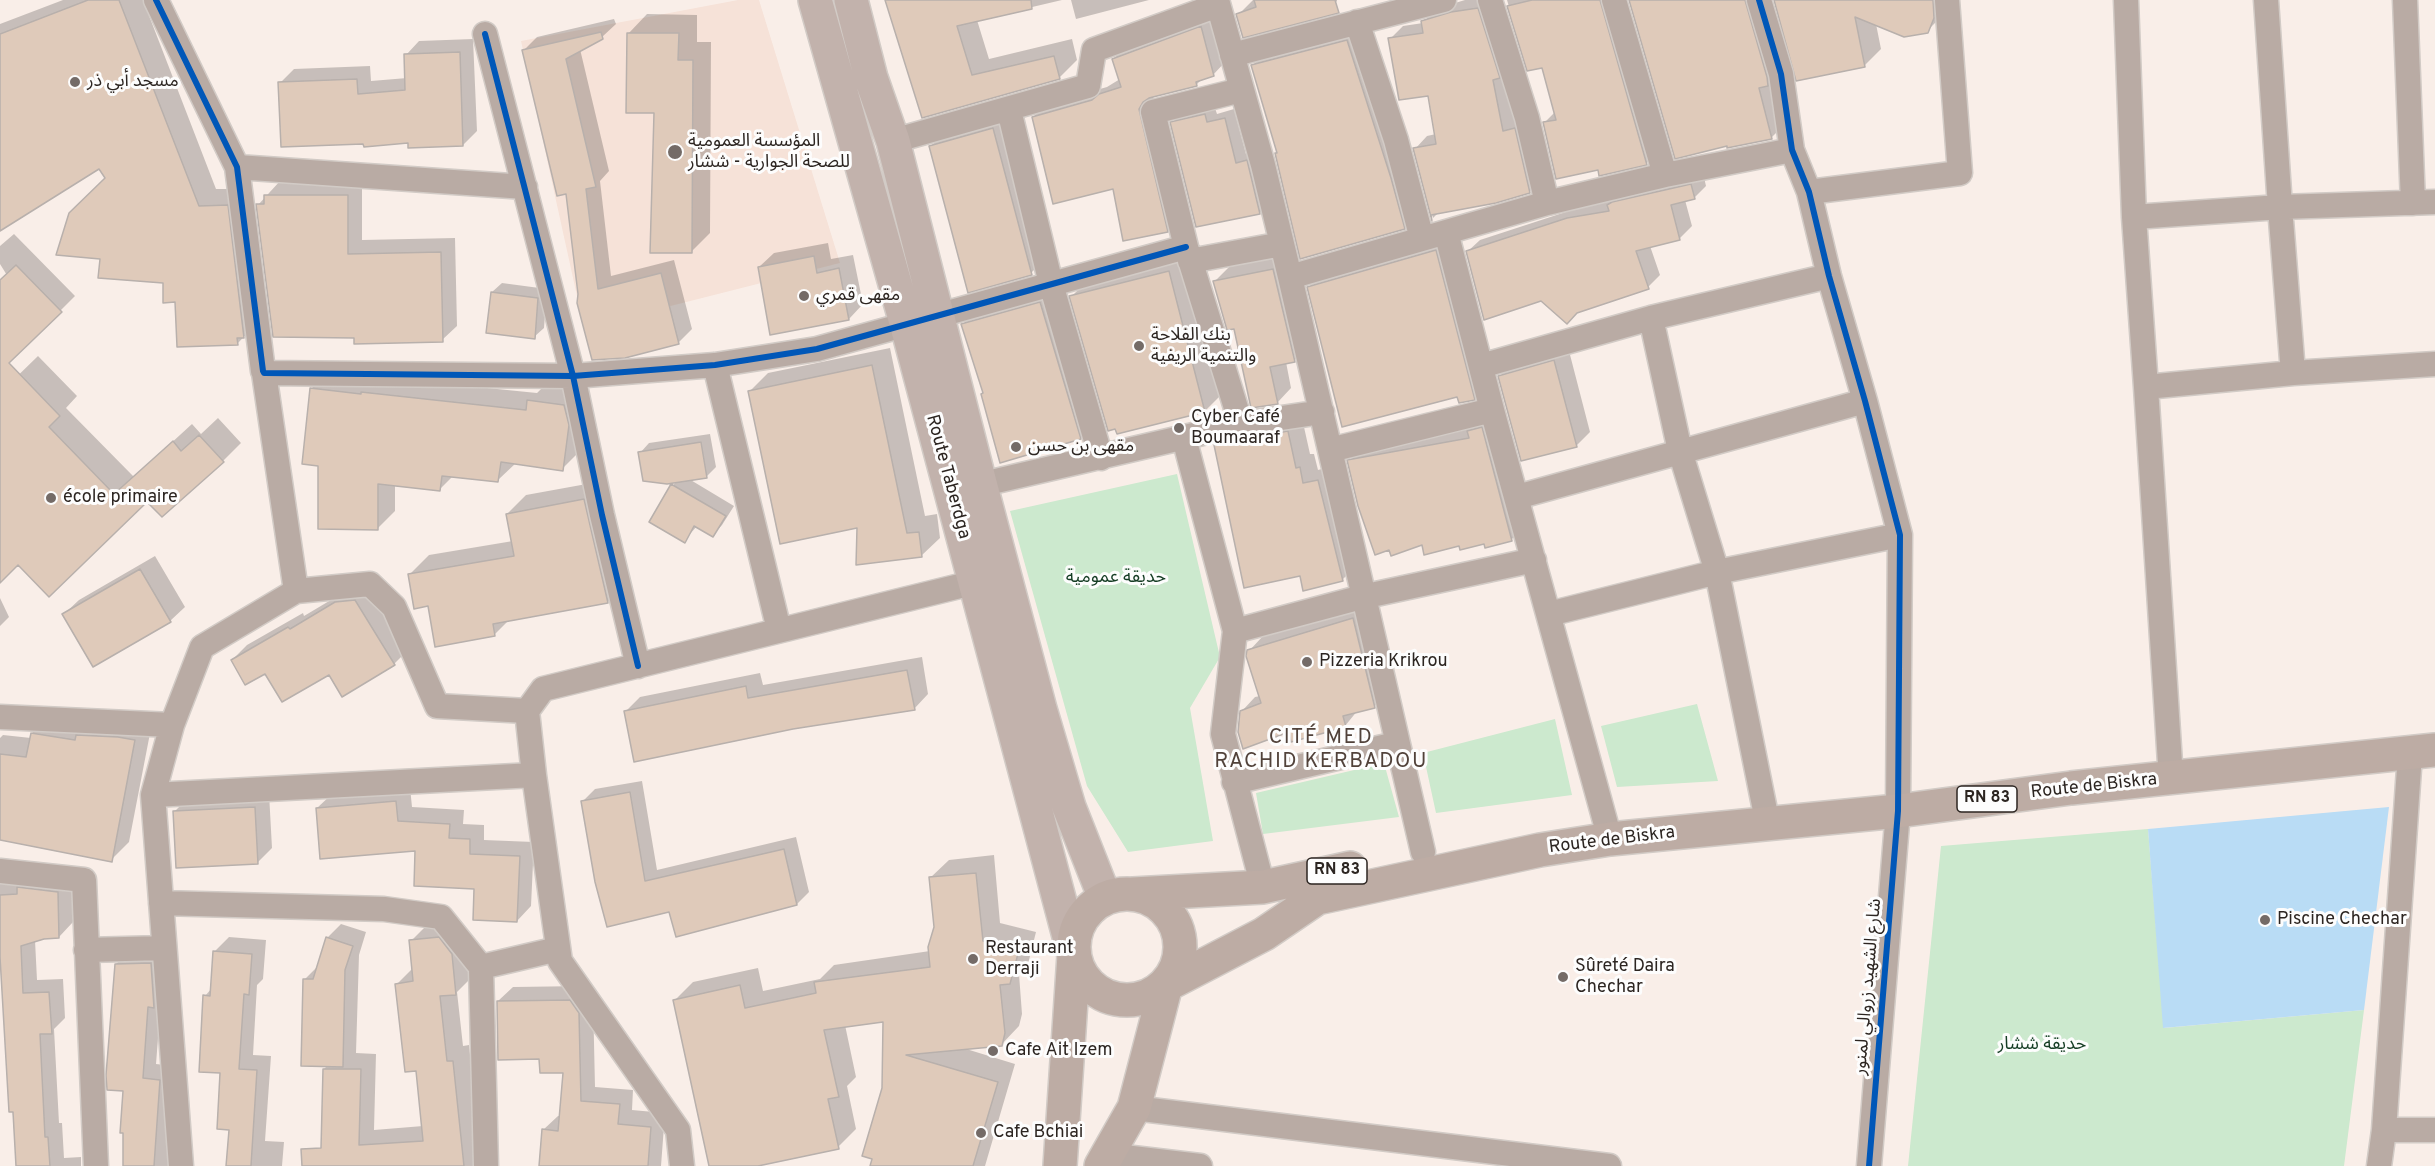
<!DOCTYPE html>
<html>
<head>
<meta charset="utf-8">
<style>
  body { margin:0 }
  canvas { display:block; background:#f9eee8 }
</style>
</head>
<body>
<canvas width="2435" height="1166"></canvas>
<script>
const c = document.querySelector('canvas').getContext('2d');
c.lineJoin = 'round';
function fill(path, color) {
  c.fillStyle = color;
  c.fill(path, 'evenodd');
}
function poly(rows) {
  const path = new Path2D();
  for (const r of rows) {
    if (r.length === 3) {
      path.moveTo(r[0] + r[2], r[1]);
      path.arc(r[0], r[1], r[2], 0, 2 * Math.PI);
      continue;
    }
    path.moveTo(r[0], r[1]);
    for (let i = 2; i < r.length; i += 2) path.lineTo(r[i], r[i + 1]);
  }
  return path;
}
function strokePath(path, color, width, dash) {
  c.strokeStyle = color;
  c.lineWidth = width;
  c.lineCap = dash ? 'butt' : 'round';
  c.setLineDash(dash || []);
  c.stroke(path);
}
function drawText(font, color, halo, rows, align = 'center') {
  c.font = font + ' Overpass,"Noto Sans Arabic",sans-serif';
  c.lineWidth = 6;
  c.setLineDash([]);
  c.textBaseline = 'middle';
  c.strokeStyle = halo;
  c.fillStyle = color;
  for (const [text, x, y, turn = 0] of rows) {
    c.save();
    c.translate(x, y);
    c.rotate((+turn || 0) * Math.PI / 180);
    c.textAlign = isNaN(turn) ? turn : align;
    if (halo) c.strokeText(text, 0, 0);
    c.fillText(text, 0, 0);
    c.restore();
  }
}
fill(poly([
  [738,0,759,0,840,263,584,328,521,41]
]), '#f6e2d8');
fill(poly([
  [1177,474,1220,657,1190,708,1213,841,1128,852,1087,786,1010,511],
  [1697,704,1718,781,1617,787,1601,726],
  [1555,719,1572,795,1436,813,1423,753],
  [1384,763,1399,817,1263,834,1256,793],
  [2148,829,2164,1028,2364,1010,2344,1166,1908,1166,1941,846]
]), '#cce9ce');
fill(poly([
  [2389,807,2364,1010,2163,1028,2148,829]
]), '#b9dcf5');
fill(poly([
  [63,0,143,0,216,189,245,189,261,319,237,344,177,300,164,282,107,178,99,167,0,229,0,24],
  [887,0,1062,0,977,20,989,59,1072,39,1077,60,1059,78,923,116],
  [1071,0,1149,0,1076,19],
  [1253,0,1337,0,1337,1,1323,15,1239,14],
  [1465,0,1491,0,1542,179,1529,192,1439,212,1433,218,1415,149,1427,136,1436,134,1429,94,1390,39,1403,26,1423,23,1435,9],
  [1507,0,1616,0,1660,150,1646,163,1599,168,1544,123,1555,112,1543,66,1528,70],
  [1630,0,1765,0,1788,121,1771,138],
  [1775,0,1950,0,1944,14,1927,31,1876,24,1881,49,1865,65],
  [647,14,697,15,697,42,711,42,710,233,691,252,655,112,628,34],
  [1214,14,1226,61,1213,75,1203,78,1196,85,1153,96,1180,217,1167,231,1033,117,1047,104,1107,87,1120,79,1113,59,1127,46],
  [614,19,616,24,602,37,580,49,609,171,600,181,611,276,674,260,692,329,679,342,579,294,567,192,523,51,537,37],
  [1365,23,1421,210,1404,228,1278,152,1253,65,1270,48],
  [473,39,477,131,463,145,409,142,280,83,294,69,370,66,371,81,407,78,406,55,419,41],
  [1214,105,1217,114,1234,109,1246,154,1256,151,1269,203,1260,213,1172,123,1181,113],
  [1011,110,1050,254,1031,273,931,146,950,127],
  [1703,173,1706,186,1694,198,1685,200,1692,226,1680,238,1650,246,1660,275,1648,287,1541,299,1467,252,1480,240,1581,207,1613,201,1621,193],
  [280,181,362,181,362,240,455,238,457,326,442,340,356,336,258,205],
  [14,234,75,296,41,330,0,264,0,246],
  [1452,235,1490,382,1474,398,1458,395,1309,287,1324,272],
  [828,243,831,259,853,255,863,304,849,319,759,267,774,253],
  [1188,253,1224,392,1205,411,1071,297,1090,278],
  [1288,255,1309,346,1294,360,1286,362,1291,388,1277,403,1235,327,1214,282,1229,267],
  [502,283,547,289,544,328,534,337,492,292],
  [1054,289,1094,423,1080,438,984,393,963,324,978,310],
  [1568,347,1590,432,1576,446,1500,376,1514,362],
  [890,348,925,516,937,514,940,538,921,556,858,526,750,391,768,373],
  [38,356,77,396,66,408,134,477,192,424,201,434,218,418,241,443,223,461,18,563,0,578,0,393],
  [328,372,537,393,546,384,581,388,579,452,562,469,516,463,498,480,453,476,440,489,395,484,395,511,378,528,319,465,311,389],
  [1302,418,1310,454,1314,454,1318,470,1332,466,1356,566,1342,580,1216,445,1230,431],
  [1481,419,1524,527,1511,540,1460,544,1423,543,1349,461,1361,448,1472,428],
  [710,434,716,467,706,477,689,479,734,506,722,525,713,535,697,526,684,541,651,521,676,481,640,453,649,443],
  [603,481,627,583,608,602,509,620,494,635,429,605,410,574,429,555,513,541,507,514,526,495],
  [155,556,185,607,170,621,94,665,64,614,79,600],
  [370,586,409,649,394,664,343,695,329,673,266,671,232,660,247,645,303,613,304,616,351,588],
  [0,598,9,617,0,626],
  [1366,606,1388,693,1374,706,1358,710,1345,726,1290,731,1242,711,1255,697,1260,696,1249,651,1262,637],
  [922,657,928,694,914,709,625,712,640,697,760,673,763,685],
  [50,716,152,723,129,842,111,860,0,839,0,738,3,735,31,738,32,733],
  [642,781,657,870,796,837,809,892,797,904,670,910,608,925,583,801,595,789],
  [410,787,412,807,464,810,463,824,484,825,484,840,534,842,531,906,517,921,476,888,417,849,317,808,332,794],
  [269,793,272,848,258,862,174,812,189,797],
  [994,855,1000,923,1036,932,1028,964,1019,974,1022,1014,1019,1026,1001,1045,963,1048,1015,1064,985,1166,872,1166,883,1088,884,1020,845,1025,856,1077,847,1086,856,1129,838,1147,751,1166,711,1166,675,1000,693,982,758,968,763,991,820,979,834,965,930,951,935,927,930,878,949,860],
  [72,878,73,922,59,937,35,940,37,980,63,979,65,1018,54,1029,59,1123,62,1123,64,1158,81,1157,81,1166,17,1166,0,956,0,881],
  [456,922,472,977,457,992,463,1046,469,1045,479,1141,486,1166,310,1166,323,1149,324,1069,328,1065,305,979,319,965,327,938,341,924,366,932,359,955,356,1053,376,1054,374,1130,423,1126,417,1069,397,984,414,967,411,941,427,925],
  [229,937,266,940,263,979,257,985,253,1055,271,1056,265,1141,284,1142,282,1166,227,1166,230,1128,222,1071,205,996,212,988,214,952],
  [165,949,156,1064,174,1066,175,1166,125,1166,124,1090,116,964,131,950],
  [584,986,593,998,595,1087,633,1090,632,1110,665,1113,661,1166,540,1166,543,1130,558,1116,561,1116,564,1071,541,1057,498,1001,513,987]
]), '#0003');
const building = poly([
  [88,0,119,0,199,206,228,205,244,338,237,338,238,345,177,347,175,302,163,303,163,283,98,278,100,259,56,255,69,213,105,178,99,169,0,231,0,34,88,0],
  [885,0,1031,0,1032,9,957,26,972,75,1054,56,1060,79,922,118,885,0],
  [1254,0,1335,0,1339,13,1243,38,1236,14,1256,7,1254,0],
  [1532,0,1600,0,1647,165,1599,176,1598,170,1556,179,1543,122,1556,120,1542,68,1527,71,1507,6,1532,0],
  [1629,0,1745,0,1767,77,1768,86,1759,88,1772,139,1727,148,1727,146,1675,159,1629,0],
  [1774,0,1933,0,1934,18,1928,33,1904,37,1855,17,1865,67,1796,81,1774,0],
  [1478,8,1500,78,1493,80,1503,131,1515,128,1530,193,1496,203,1431,215,1432,221,1413,148,1436,144,1428,96,1399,100,1388,38,1423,33,1421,21,1451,12,1478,8],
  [1201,26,1214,76,1196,82,1197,86,1149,98,1143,102,1139,109,1168,232,1123,241,1113,189,1053,204,1032,117,1092,100,1099,94,1121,87,1112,59,1201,26],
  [601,32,603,39,566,59,596,187,586,189,598,289,661,273,679,344,625,358,592,360,577,303,578,294,566,194,557,196,522,50,601,32],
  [627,33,679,33,678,60,693,60,692,253,650,253,654,113,626,113,627,33],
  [1347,40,1391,178,1405,229,1300,259,1275,153,1277,153,1251,65,1347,40],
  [460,52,463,146,408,148,408,143,364,147,363,144,281,147,278,82,357,79,358,94,405,90,404,54,460,52],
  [1205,114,1207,122,1225,118,1236,163,1247,160,1260,214,1196,227,1170,122,1205,114],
  [993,128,1032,275,968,293,929,146,993,128],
  [1691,184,1695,199,1671,205,1680,240,1636,251,1649,289,1577,313,1567,324,1541,301,1484,320,1466,251,1567,218,1609,211,1607,205,1612,202,1691,184],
  [264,195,348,195,348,254,441,252,443,342,354,344,354,338,273,337,256,204,264,204,264,195],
  [1436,250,1475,400,1459,403,1457,397,1342,427,1307,287,1436,250],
  [814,256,817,273,839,268,849,320,770,335,758,267,814,256],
  [16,265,62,312,9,363,60,416,49,427,114,494,173,441,181,451,199,435,224,462,162,517,147,502,49,597,18,565,0,583,0,280,16,265],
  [1273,269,1295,362,1270,367,1278,404,1251,408,1234,329,1227,330,1213,281,1273,269],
  [1169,271,1205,412,1117,434,1115,429,1108,431,1069,296,1169,271],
  [491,292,538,298,535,339,486,333,491,292],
  [1040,302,1081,439,1000,463,981,394,983,393,961,324,1040,302],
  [1554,360,1577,447,1521,461,1498,376,1554,360],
  [872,365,907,533,919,532,922,557,856,565,857,528,780,544,748,391,872,365],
  [310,388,361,394,361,392,526,410,527,400,564,405,569,425,563,471,501,462,498,482,442,476,440,491,378,484,378,530,318,529,318,466,302,464,310,388],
  [1482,427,1512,541,1485,548,1484,544,1460,550,1459,546,1424,555,1422,545,1391,556,1389,550,1375,555,1358,506,1347,460,1469,438,1467,431,1482,427],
  [1288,431,1296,468,1300,467,1303,483,1318,480,1343,581,1303,591,1300,576,1244,588,1214,445,1288,431],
  [701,442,707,478,667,484,643,481,638,452,701,442],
  [671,484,726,516,713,537,694,526,685,543,649,522,671,484],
  [584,499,608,603,493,624,495,636,435,647,428,606,414,609,408,574,514,556,506,514,584,499],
  [140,569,171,622,93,667,62,614,140,569],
  [355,600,395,665,342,697,329,675,282,702,265,674,245,685,231,660,288,627,290,629,335,602,355,600],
  [1353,618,1375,708,1343,716,1346,727,1291,742,1289,732,1243,749,1238,732,1240,711,1261,703,1246,656,1247,650,1353,618],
  [907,670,915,710,793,729,634,762,624,711,746,686,748,698,907,670],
  [31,733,75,740,76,735,118,737,135,740,112,862,0,840,0,754,26,757,31,733],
  [630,792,645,881,784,849,797,905,676,937,669,912,607,927,595,882,581,801,630,792],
  [396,801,398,821,450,824,449,838,470,839,470,854,520,856,517,922,473,920,474,889,414,886,415,851,320,859,316,808,396,801],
  [255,807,258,864,176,868,173,811,255,807],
  [976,873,983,941,1019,950,1010,984,1000,985,1005,1033,1002,1046,906,1055,998,1082,973,1166,870,1166,872,1159,862,1156,882,1088,883,1022,824,1030,839,1097,828,1099,839,1149,758,1166,709,1166,673,1000,740,985,745,1008,816,993,814,982,930,967,928,947,934,927,929,877,976,873],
  [17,887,58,892,59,938,44,939,21,946,23,993,49,992,52,1034,40,1034,45,1137,48,1137,50,1166,16,1166,13,1112,9,1112,0,957,0,895,17,894,17,887],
  [326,937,353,946,345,970,343,1067,301,1066,303,979,313,979,326,937],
  [439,937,452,954,456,995,440,996,447,1061,453,1061,464,1166,302,1166,301,1149,321,1148,323,1069,361,1069,359,1145,423,1141,416,1071,405,1072,395,984,413,981,409,940,439,937],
  [213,951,252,954,249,995,244,994,239,1069,257,1070,251,1166,226,1166,229,1130,217,1129,220,1073,199,1072,203,995,210,996,213,951],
  [151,963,154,1008,148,1007,143,1078,160,1080,154,1166,123,1166,123,1133,120,1133,123,1091,107,1090,106,1075,115,964,151,963],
  [570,1000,579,1013,581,1101,620,1104,618,1124,651,1127,648,1166,539,1166,542,1129,558,1131,563,1073,540,1073,539,1059,498,1060,497,1001,570,1000]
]);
fill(building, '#dfcaba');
strokePath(building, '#b8b0ac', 1.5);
const minor = poly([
  [156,0,237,167,263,371,264,373,573,376,602,515,638,666],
  [1217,0,1263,165,1290,277,1423,852],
  [1490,0,1527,118,1547,203],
  [1614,0,1665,175],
  [1759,0,1781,74,1792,150,1809,192,1829,276,1865,401,1900,535,1898,811,1869,1166],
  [2126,0,2134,217],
  [2405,0,2413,203],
  [1357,22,1396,140,1422,239],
  [485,34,573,376,715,365,817,349,1186,247],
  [1232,55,1444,0],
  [1009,110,1051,284,1101,458],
  [893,141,1088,86,1094,50,1218,5],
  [237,167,525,187],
  [1809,192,1960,173,1947,0],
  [2435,202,2280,207,2293,373,2435,364],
  [1446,232,1492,410,1610,839],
  [1190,261,1282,244],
  [1290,277,1547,203,1665,175,1792,150],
  [1651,318,1680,451,1717,572,1768,825],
  [715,365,779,630],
  [1481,366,1651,318,1829,276],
  [2146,387,2134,217,2280,207,2266,0],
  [1241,424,1186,247,1153,112,1241,90],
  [1184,438,1235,631,1223,734,1263,887],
  [1330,450,1492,410],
  [966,488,1241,424,1322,412],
  [1517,497,1865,401],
  [296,591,370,584,394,607,437,706,527,711],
  [1549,614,1717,572,1900,535],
  [1235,631,1362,597,1534,560],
  [0,717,172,725],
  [534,775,527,711,543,689,976,582],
  [2171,779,2146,387,2293,373],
  [1234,782,1396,744],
  [153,795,534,775,560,961,678,1130,682,1166],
  [0,871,84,880,96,1166],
  [161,903,384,909,441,917,481,967],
  [86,950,164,948],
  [1134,1108,1609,1166],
  [2384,1130,2435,1130],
  [1107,1155,1200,1166],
  [181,1166,153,795,172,725,202,647,296,591,264,373],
  [486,1166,481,967,558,949],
  [2379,1166,2384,1130,2410,754]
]);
const secondary = poly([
  [815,0,907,326,1074,955],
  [851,0,871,78,893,141,980,483,1040,709,1069,807,1105,898]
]);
const primary = poly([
  [1127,947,53],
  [1133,894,1263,887,1350,868],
  [1060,1166,1074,955],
  [1101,1166,1134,1108,1166,985,1264,934,1317,898,1540,850,1610,839,1898,811,2071,788,2435,750]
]);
strokePath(minor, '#d2cbc6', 27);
strokePath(secondary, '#d2cbc6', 36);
strokePath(primary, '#d2cbc6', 36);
strokePath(minor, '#b9aba4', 24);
strokePath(secondary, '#c2b2ac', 33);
strokePath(primary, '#bdaca4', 33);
strokePath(poly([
  [156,0,237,167,263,371,264,373,573,376,602,515,638,666],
  [1759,0,1781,74,1792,150,1809,192,1829,276,1865,401,1900,535,1898,811,1869,1166],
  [485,34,573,376,715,365,817,349,1186,247]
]), '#0057b8', 6);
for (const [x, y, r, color] of [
  [75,82,6,"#746b67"],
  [675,152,8,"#746b67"],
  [804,296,6,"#746b67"],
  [1139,346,6,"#746b67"],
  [1179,428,6,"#746b67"],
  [1016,447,6,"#746b67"],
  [51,498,6,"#746b67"],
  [1307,662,6,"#746b67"],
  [2265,920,6,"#746b67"],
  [973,959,6,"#746b67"],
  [1563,977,6,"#746b67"],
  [993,1051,6,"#746b67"],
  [981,1133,6,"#746b67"]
]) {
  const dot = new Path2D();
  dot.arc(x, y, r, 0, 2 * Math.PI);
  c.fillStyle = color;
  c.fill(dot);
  strokePath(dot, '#fdfdfd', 2);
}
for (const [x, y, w] of [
  [1987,799,60],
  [1337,871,60]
]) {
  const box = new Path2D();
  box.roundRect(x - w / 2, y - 13, w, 26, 4.5);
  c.fillStyle = '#fdfdfd';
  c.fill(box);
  strokePath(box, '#2c2521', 1.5);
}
drawText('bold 16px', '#2c2521', null, [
  ["RN 83",1987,799],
  ["RN 83",1337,871]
]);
drawText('18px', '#2c2521', '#fdfdfd', [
  ["مسجد أبي ذر",87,82],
  ["المؤسسة العمومية",688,142],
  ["للصحة الجوارية - ششار",688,163],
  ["مقهى قمري",816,296],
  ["بنك الفلاحة",1151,336],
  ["والتنمية الريفية",1151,357],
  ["Cyber Café",1191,418],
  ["Boumaaraf",1191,439],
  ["مقهى بن حسن",1028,447],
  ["école primaire",63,498],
  ["Pizzeria Krikrou",1319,662],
  ["Piscine Chechar",2277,920],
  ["Restaurant",985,949],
  ["Derraji",985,970],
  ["Sûreté Daira",1575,967],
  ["Chechar",1575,988],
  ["Cafe Ait Izem",1005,1051],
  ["Cafe Bchiai",993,1133]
], 'left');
drawText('18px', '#2c2521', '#fdfdfd', [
  ["Route Taberdga",947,477,75],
  ["Route de Biskra",2094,787,-6],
  ["Route de Biskra",1612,841,-7],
  ["شارع الشهيد زروالي لمنور",1869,987,-85]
]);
drawText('18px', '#153d24', '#fdfdfd', [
  ["حديقة عمومية",1116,578],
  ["حديقة ششار",2042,1045]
]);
c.letterSpacing = '1.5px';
drawText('21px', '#51423a', '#fdfdfd', [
  ["CITÉ MED",1321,739],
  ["RACHID KERBADOU",1321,763]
]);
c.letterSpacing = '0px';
</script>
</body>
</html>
